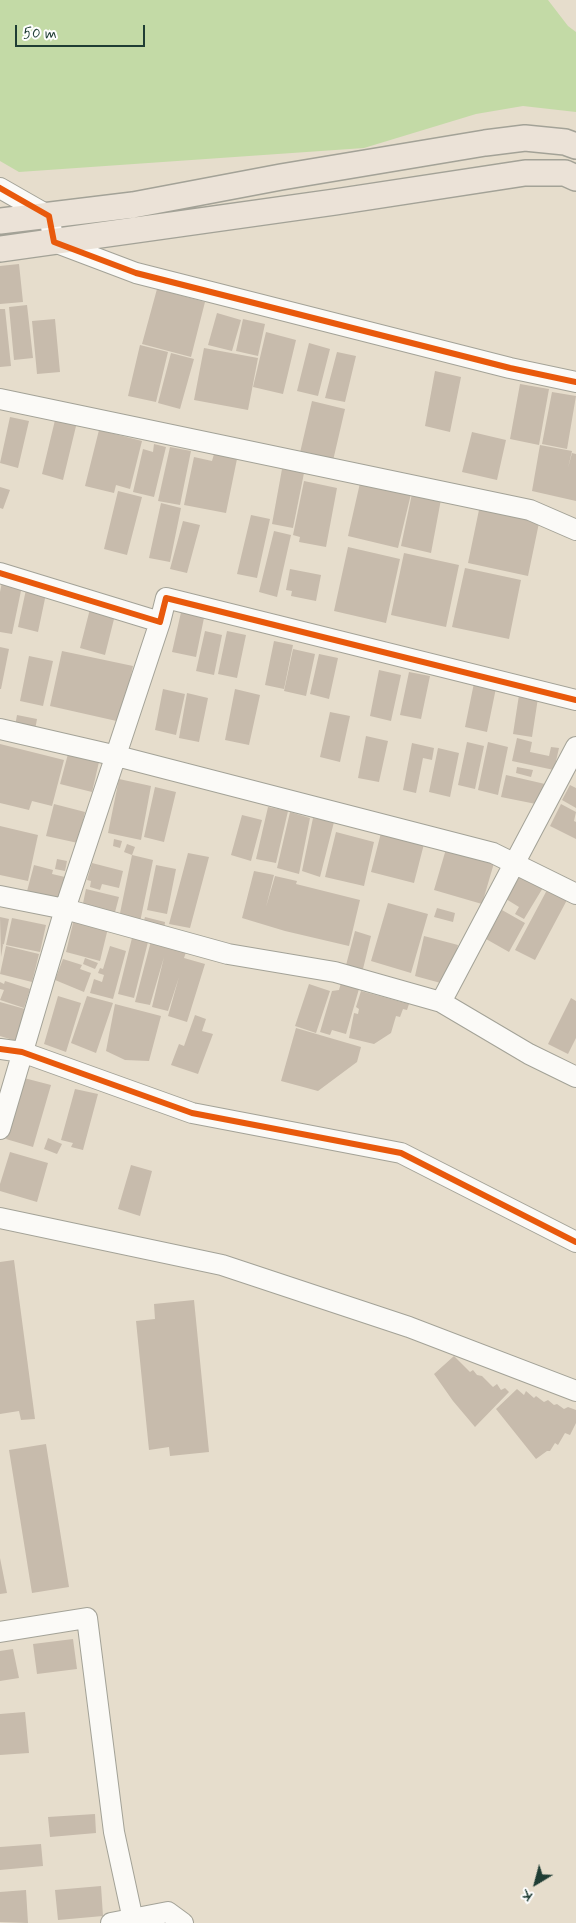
<!DOCTYPE html>
<html>
<head>
<meta charset="utf-8">
<style>
  body { margin:0 }
  #map { position:relative; width:576px; height:1923px; overflow:hidden; background:#e6ddcc; font-family:Mynerve,sans-serif }
  canvas { display:block }
  .north { position:absolute; left:511px; top:1858px; width:50px; height:50px; -webkit-text-stroke:4px #fff; paint-order:stroke; rotate:217deg; font-size:14px; font-weight:700; line-height:20px; text-align:center; color:#1f3d34 }
  .north::after { content:''; display:block; margin:auto; width:18px; height:22px; background:#1f3d34; clip-path:polygon(50% 0,100% 100%,50% 72%,0 100%) }
  .scale { position:absolute; left:15px; top:25px; width:130px; height:22px; box-sizing:border-box; border:2px solid #1f3d34; border-top:0; padding-left:6px; font-size:15px; line-height:18px; white-space:nowrap; color:#1f3d34; -webkit-text-stroke:4px #fff; paint-order:stroke }
</style>
</head>
<body>
<div id="map">
<canvas width="576" height="1923"></canvas>
<div class="north">K</div>
<div class="scale">50 m</div>
</div>
<script>
const c = document.querySelector('canvas').getContext('2d');
c.lineJoin = 'round';
function fill(path, color) {
  c.fillStyle = color;
  c.fill(path, 'evenodd');
}
function poly(rows) {
  const path = new Path2D();
  for (const r of rows) {
    path.moveTo(r[0], r[1]);
    for (let i = 2; i < r.length; i += 2) path.lineTo(r[i], r[i + 1]);
  }
  return path;
}
function strokePath(path, color, width, dash) {
  c.strokeStyle = color;
  c.lineWidth = width;
  c.lineCap = dash ? 'butt' : 'round';
  c.setLineDash(dash || []);
  c.stroke(path);
}
fill(poly([
  [0,0,548,0,568,26,576,32,576,112,523,106,476,114,364,148,19,172,0,161]
]), '#c3daa6');
fill(poly([
  [19,264,23,302,0,304,0,266],
  [157,289,205,302,191,357,142,344],
  [27,305,33,358,14,360,9,307],
  [0,309,5,309,11,366,0,367],
  [217,313,241,320,232,351,208,345],
  [55,319,60,372,37,374,32,321],
  [243,319,265,324,258,356,236,351],
  [266,332,296,340,283,394,253,387],
  [309,343,330,349,318,396,297,391],
  [140,345,168,352,156,402,128,396],
  [204,348,258,358,248,410,194,400],
  [337,352,356,356,345,402,325,398],
  [171,353,194,359,180,409,158,403],
  [435,371,461,377,450,432,425,426],
  [520,384,549,389,539,445,510,439],
  [552,392,576,396,567,449,542,444],
  [312,401,345,409,332,465,299,457],
  [56,416,77,422,63,480,42,474],
  [10,417,29,421,18,468,0,463],
  [99,430,142,441,130,489,116,485,114,493,85,486],
  [472,432,506,440,497,480,462,472],
  [154,444,166,447,154,497,133,492,143,449,153,452],
  [540,445,572,451,568,468,572,453,576,454,576,501,532,491],
  [170,447,191,451,180,505,158,501],
  [214,454,237,459,226,513,184,505,194,457,212,461],
  [282,469,304,473,293,528,272,524],
  [304,481,337,488,326,547,299,542,300,537,293,535],
  [360,483,411,494,398,548,348,536],
  [0,487,10,490,3,509,0,508],
  [413,489,442,494,431,553,401,546],
  [118,491,142,497,127,555,104,549],
  [161,503,181,508,170,562,149,558],
  [480,505,540,518,528,576,468,563],
  [251,515,270,519,257,578,237,574],
  [183,521,200,525,187,573,170,569],
  [274,531,291,535,277,597,259,592],
  [348,547,400,559,386,623,334,611],
  [404,553,459,565,446,627,391,615],
  [465,568,521,580,509,639,452,627],
  [290,569,321,575,316,601,291,596,292,591,286,590],
  [2,582,22,586,12,634,0,632,0,592],
  [27,585,47,589,38,632,18,627],
  [91,605,116,611,105,655,80,648],
  [182,608,205,613,196,657,172,652],
  [205,631,222,635,214,675,196,671],
  [227,631,246,635,237,678,218,674],
  [274,641,293,645,284,689,265,685],
  [0,647,9,649,1,689,0,689],
  [293,649,315,654,306,696,284,691],
  [62,651,133,666,121,722,50,706],
  [319,654,338,658,329,699,310,694],
  [29,656,53,661,43,706,20,701],
  [379,670,401,675,391,721,370,716],
  [409,672,430,676,421,719,400,715],
  [474,683,496,688,487,732,465,727],
  [163,689,185,694,176,735,155,730],
  [235,689,260,695,249,745,225,740],
  [187,693,208,698,199,742,179,738],
  [519,695,538,698,532,737,513,734],
  [330,712,350,716,340,762,320,757],
  [17,715,37,719,35,730,15,726],
  [366,736,388,741,379,782,358,778],
  [517,738,532,742,530,752,549,756,551,747,559,748,554,770,512,761],
  [467,742,484,746,475,789,458,785],
  [488,742,508,747,498,795,478,790],
  [412,743,434,748,432,760,423,758,416,793,403,790],
  [0,744,64,760,52,806,32,801,29,810,0,803],
  [438,748,459,753,450,797,429,792],
  [68,754,99,762,92,792,60,784],
  [517,767,533,770,531,777,516,773],
  [506,775,545,784,541,805,501,797],
  [119,779,151,786,141,840,108,833],
  [570,785,576,788,576,808,562,800],
  [155,787,176,792,164,842,144,837],
  [54,804,85,812,78,843,46,836],
  [561,804,576,812,574,821,576,822,576,839,550,826],
  [268,807,288,811,276,863,256,859],
  [290,812,310,818,299,874,277,868],
  [242,815,262,820,251,861,231,855],
  [313,818,334,822,320,877,302,871],
  [0,826,38,835,28,881,0,875],
  [382,829,425,840,414,883,371,872],
  [336,832,374,842,364,886,325,877],
  [114,839,122,841,120,848,113,846],
  [127,844,135,847,132,855,124,852],
  [446,849,494,863,482,904,434,890],
  [188,853,209,857,190,928,169,924],
  [132,855,153,860,140,922,119,918],
  [57,859,67,861,65,871,55,869],
  [92,863,123,871,119,888,102,884,100,890,90,887,91,881,87,880],
  [34,865,53,870,52,874,65,877,59,904,26,895],
  [156,865,176,869,167,914,147,910],
  [254,871,274,875,266,907,275,876,297,881,296,884,360,900,349,946,285,931,242,918],
  [522,873,544,886,524,919,515,914,519,907,506,899],
  [86,889,119,897,114,916,82,908],
  [547,890,567,900,535,960,515,950],
  [388,903,428,914,411,973,371,961],
  [437,908,455,913,453,922,434,917],
  [502,910,525,923,509,952,486,939],
  [75,915,109,924,100,961,66,952],
  [0,917,9,919,4,944,2,945,3,945,1,957],
  [145,917,165,922,164,930,143,924],
  [12,918,46,925,40,952,6,945],
  [355,931,371,936,362,973,345,969],
  [133,934,149,938,134,998,118,994],
  [424,936,458,945,448,985,415,976],
  [151,941,186,952,184,958,205,964,187,1022,168,1016,179,977,168,1011,152,1007,164,957,150,1005,135,1002],
  [6,946,39,954,32,982,0,974],
  [110,946,126,951,113,999,90,993,94,979,102,982,104,975,98,973,100,968,103,969],
  [85,958,98,963,95,969,83,964],
  [63,959,82,965,80,969,91,973,84,992,55,980],
  [343,976,361,982,346,1034,332,1030,330,1035,320,1032,332,991,339,990],
  [5,981,30,989,24,1008,0,1000,4,990,0,989,0,982,4,984],
  [309,984,330,991,316,1033,295,1026],
  [361,991,409,1004,407,1010,403,1009,400,1017,396,1016,391,1033,374,1044,349,1038,354,1013,358,1014,359,1009,356,1007],
  [58,996,81,1003,66,1052,44,1044],
  [87,996,113,1003,96,1053,71,1043],
  [571,998,576,1001,576,1038,568,1054,548,1044],
  [0,1002,25,1009,16,1041,0,1036],
  [115,1004,161,1016,149,1061,125,1060,106,1051],
  [195,1015,206,1019,202,1031,213,1034,198,1074,171,1065,179,1044,184,1046],
  [296,1028,361,1047,357,1062,318,1091,281,1081],
  [24,1078,51,1085,33,1147,6,1139],
  [75,1089,98,1094,83,1150,71,1147,73,1143,61,1140],
  [48,1138,62,1144,57,1154,44,1149],
  [10,1152,48,1163,37,1202,0,1191,0,1184],
  [131,1165,152,1171,140,1216,118,1209],
  [14,1260,35,1419,21,1420,19,1411,0,1414,0,1262],
  [194,1300,209,1452,170,1456,169,1447,149,1450,136,1321,155,1319,154,1304],
  [454,1356,470,1372,473,1370,477,1375,482,1376,493,1387,497,1384,501,1390,505,1388,509,1392,475,1427,453,1401,434,1374],
  [517,1389,524,1395,526,1391,534,1398,536,1396,544,1402,548,1400,554,1405,557,1404,564,1409,568,1407,576,1410,576,1423,570,1435,565,1433,558,1445,555,1443,550,1451,547,1451,536,1459,496,1409],
  [46,1444,69,1587,32,1593,9,1450],
  [0,1558,7,1593,0,1594],
  [73,1639,77,1669,37,1674,33,1644],
  [13,1649,19,1678,0,1681,0,1651],
  [25,1712,29,1753,0,1755,0,1714],
  [95,1814,96,1833,50,1837,48,1817],
  [41,1844,43,1866,0,1870,0,1847],
  [101,1886,103,1916,58,1920,55,1890],
  [26,1890,28,1923,0,1922,0,1892]
]), '#c7bbac');
const minor = poly([
  [0,188,49,216,54,242,136,273,510,368,576,382],
  [0,399,530,510,576,530],
  [0,573,160,622,166,598,576,700],
  [0,729,117,756,493,853,576,894],
  [0,896,65,909,228,954,335,972,441,1002,529,1054,576,1077],
  [441,1002,576,747],
  [0,1049,22,1052,192,1113,401,1153,576,1242],
  [0,1129,65,909,160,622],
  [0,1218,222,1265,409,1327,576,1391],
  [0,1632,87,1618,114,1832,133,1920],
  [111,1923,168,1912,183,1923]
]);
const major = poly([
  [0,221,133,205,281,177,485,143,525,138,565,142,576,146],
  [0,249,335,202,525,173,565,173,576,178]
]);
strokePath(minor, '#a3a297', 22);
strokePath(major, '#a3a297', 28);
strokePath(minor, '#fbfaf7', 20);
strokePath(major, '#ebe2d7', 25);
strokePath(poly([
  [0,188,49,216,54,242,136,273,510,368,576,382],
  [0,573,160,622,166,598,576,700],
  [0,1049,22,1052,192,1113,401,1153,576,1242]
]), '#e8590c', 6);
</script>
</body>
</html>
